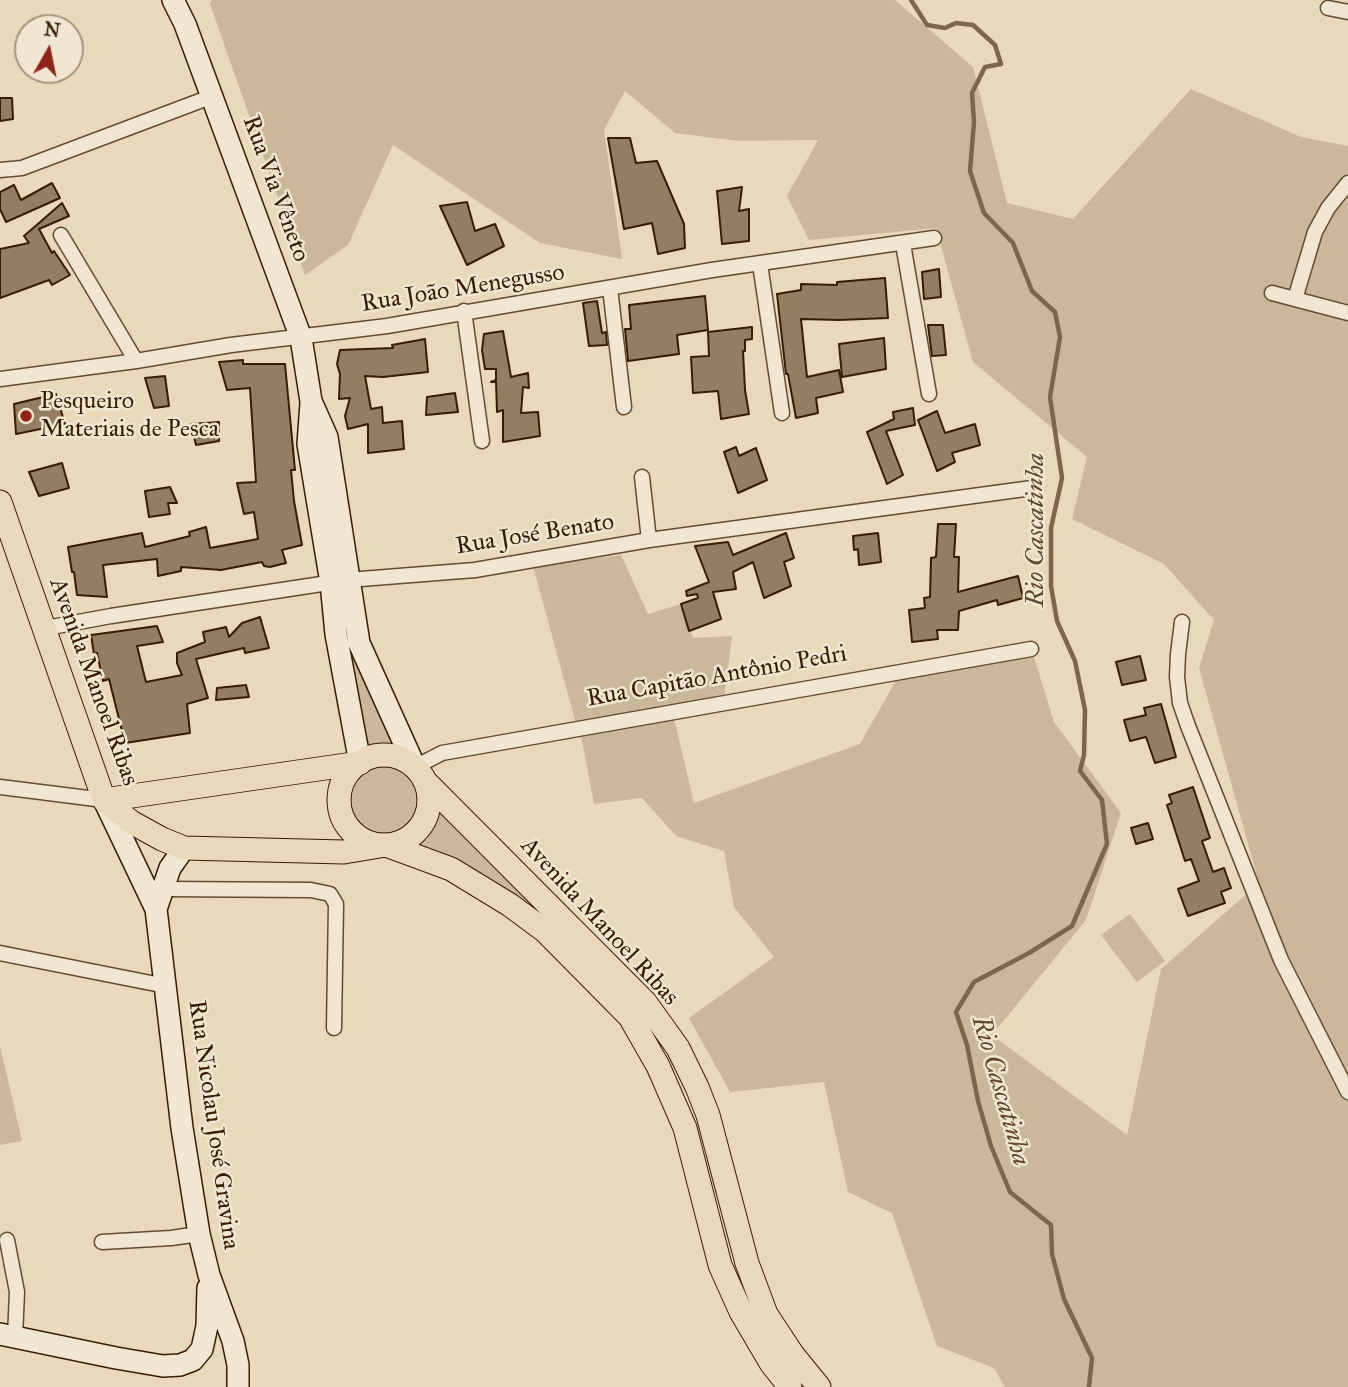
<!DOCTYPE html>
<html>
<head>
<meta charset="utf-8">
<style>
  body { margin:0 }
  #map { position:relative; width:1348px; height:1387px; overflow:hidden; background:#e9d8b9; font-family:"IM FELL Great Primer",serif }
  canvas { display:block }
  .north { position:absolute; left:14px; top:14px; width:70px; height:70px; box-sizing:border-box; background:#f1e6d2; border:2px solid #a7957e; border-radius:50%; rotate:9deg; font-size:19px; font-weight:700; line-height:28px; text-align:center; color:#381c01 }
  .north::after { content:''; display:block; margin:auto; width:24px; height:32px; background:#8f2418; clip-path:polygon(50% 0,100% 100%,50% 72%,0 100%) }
</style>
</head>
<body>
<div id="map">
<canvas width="1348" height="1387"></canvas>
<div class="north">N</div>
</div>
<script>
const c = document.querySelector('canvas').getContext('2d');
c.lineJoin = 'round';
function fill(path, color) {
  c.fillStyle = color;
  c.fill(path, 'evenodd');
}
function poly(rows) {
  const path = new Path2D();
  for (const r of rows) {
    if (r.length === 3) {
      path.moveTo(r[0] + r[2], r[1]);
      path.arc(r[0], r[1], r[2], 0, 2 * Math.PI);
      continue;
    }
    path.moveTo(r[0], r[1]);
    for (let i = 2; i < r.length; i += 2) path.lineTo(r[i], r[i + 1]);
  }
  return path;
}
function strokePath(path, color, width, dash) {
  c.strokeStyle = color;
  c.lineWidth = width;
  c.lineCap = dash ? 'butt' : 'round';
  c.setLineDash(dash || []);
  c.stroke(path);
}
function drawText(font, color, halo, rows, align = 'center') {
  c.font = font + ' "IM FELL Great Primer",serif';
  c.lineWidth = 5;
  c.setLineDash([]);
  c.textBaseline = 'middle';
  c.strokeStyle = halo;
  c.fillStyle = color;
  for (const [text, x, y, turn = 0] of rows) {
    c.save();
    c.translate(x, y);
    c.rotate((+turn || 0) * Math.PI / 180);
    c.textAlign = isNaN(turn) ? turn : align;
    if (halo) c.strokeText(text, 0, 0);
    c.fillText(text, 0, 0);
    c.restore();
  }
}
fill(poly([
  [212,0,895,0,973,67,1007,203,1073,219,1191,89,1301,137,1348,146,1348,1387,1005,1387,994,1368,937,1346,892,1213,848,1192,824,1082,730,1092,689,1018,774,957,734,907,724,851,676,836,642,798,594,804,580,730,673,714,694,803,860,744,900,673,1032,651,1054,722,1121,813,1086,920,992,1035,1127,1135,1161,969,1259,883,1199,668,1214,620,1164,564,1072,519,1087,457,973,362,936,228,809,240,787,196,818,140,738,141,675,133,625,91,604,130,622,259,540,243,393,145,348,245,305,275,210,4],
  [621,555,648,614,681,604,693,638,732,636,724,698,576,724,533,566],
  [349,638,399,753,360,753],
  [385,800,34],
  [436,798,540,911,538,913,403,847,415,842,425,834,432,820],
  [1130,914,1165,961,1137,982,1101,935],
  [0,1046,22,1141,0,1145]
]), '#cbb89a');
strokePath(poly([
  [911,0,927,25,945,28,956,23,973,25,995,45,1001,64,985,67,972,93,974,122,970,171,984,213,1013,243,1032,291,1055,312,1060,337,1050,397,1062,478,1051,528,1051,586,1057,621,1075,661,1085,710,1084,755,1080,771,1102,800,1107,844,1072,926,1029,953,974,982,956,1012,967,1045,978,1101,991,1146,1010,1192,1051,1225,1052,1254,1064,1299,1092,1358,1089,1387]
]), '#7e664a', 4.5);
const building = poly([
  [0,98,12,98,13,119,0,121,0,98],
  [608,138,630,138,636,163,657,161,684,224,685,248,658,254,652,223,624,229,608,138],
  [52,183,60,198,6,222,0,209,0,192,14,185,21,200,52,183],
  [742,187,739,211,749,209,749,241,722,244,717,191,742,187],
  [467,202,475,231,495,224,504,246,467,265,440,206,467,202],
  [62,203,69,216,39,229,52,253,54,251,70,275,52,285,49,280,0,298,0,249,29,243,24,236,62,203],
  [939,269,941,297,924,299,922,272,939,269],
  [885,278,888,318,839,320,801,319,807,377,839,370,843,392,816,398,818,413,796,418,788,374,786,374,777,294,801,290,801,284,837,285,837,282,885,278],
  [705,296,708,330,677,335,679,354,628,361,625,329,631,329,629,305,705,296],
  [597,301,602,333,606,332,607,345,589,346,583,303,597,301],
  [928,325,943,325,946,355,932,356,928,325],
  [752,327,752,339,745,340,745,351,743,351,745,390,749,414,721,419,718,391,693,393,691,357,709,356,708,332,752,327],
  [503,331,511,377,528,373,529,388,523,387,521,413,538,412,540,436,503,442,503,410,497,412,496,382,491,382,496,380,496,369,485,369,482,350,484,334,503,331],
  [884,338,886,369,842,377,839,344,884,338],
  [425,339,428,372,383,377,365,376,371,409,382,407,383,423,402,421,404,449,368,453,368,424,348,429,345,416,350,398,339,399,340,374,337,364,340,350,393,348,392,345,425,339],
  [243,360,243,364,285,364,295,470,291,470,294,501,302,545,282,550,286,563,270,567,264,566,262,562,221,570,181,567,181,571,158,576,157,559,103,565,107,597,77,595,74,572,72,572,68,547,142,533,145,547,190,536,189,532,206,527,210,548,258,539,254,512,244,514,237,483,256,482,250,388,227,390,219,362,243,360],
  [165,376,169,406,154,408,145,378,165,376],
  [455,393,458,412,426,415,427,397,455,393],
  [56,394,65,424,16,434,14,404,56,394],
  [913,408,915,425,886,431,903,475,887,484,867,432,894,419,893,412,913,408],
  [937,411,945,433,975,424,980,445,952,453,955,462,937,471,918,420,937,411],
  [219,422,219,441,196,445,191,424,219,422],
  [736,447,739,456,756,448,767,480,738,493,724,452,736,447],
  [62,463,69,488,39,496,29,472,62,463],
  [170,487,177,503,168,503,170,514,149,517,145,491,170,487],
  [938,524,956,524,954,557,959,557,958,592,1018,576,1023,598,998,605,997,600,959,611,958,630,937,630,938,639,912,642,909,610,925,608,924,598,930,597,931,558,936,557,938,524],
  [786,533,794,558,784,562,791,586,764,598,753,562,733,572,736,589,713,592,721,619,689,631,681,604,698,598,697,594,687,596,686,591,709,582,695,546,728,542,733,555,786,533],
  [878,533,881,562,859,565,858,549,854,550,853,536,878,533],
  [260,617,269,648,245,653,244,648,196,659,208,698,187,704,190,733,125,743,109,679,103,681,97,653,94,654,91,635,157,626,163,642,137,646,146,682,182,675,177,663,177,653,205,642,203,632,226,627,229,637,242,623,260,617],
  [1140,656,1146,680,1122,685,1116,662,1140,656],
  [246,685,249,697,216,700,217,688,246,685],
  [1161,704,1176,757,1155,763,1146,737,1130,741,1124,720,1146,715,1144,708,1161,704],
  [1193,787,1210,838,1202,841,1213,872,1224,868,1231,888,1221,892,1225,903,1188,916,1178,889,1199,881,1191,859,1185,861,1167,805,1172,803,1169,795,1193,787],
  [1148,823,1153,839,1136,844,1131,828,1148,823]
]);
fill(building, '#947e61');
strokePath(building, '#381c01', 2);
const street = poly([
  [1328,8,1348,12],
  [0,170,22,168,213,96],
  [61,235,136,361],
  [903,244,929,394],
  [760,264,782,413],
  [610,288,624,407],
  [1272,293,1348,313],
  [1295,299,1315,232,1328,208,1348,183],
  [464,311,482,441],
  [0,379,136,361,231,345,387,326,712,270,934,238],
  [642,477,649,540],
  [1182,622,1178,654,1177,677,1180,703,1188,726,1281,960,1348,1092],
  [46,628,111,616,348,580,475,570,649,540,1032,488],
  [415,767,442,753,1031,649],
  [0,787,104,800],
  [163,889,311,890,330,894,336,904,334,1028],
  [0,953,166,986],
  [7,1240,17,1292,15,1337],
  [102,1242,171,1238,199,1234]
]);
const secondary = poly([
  [173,0,185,24,301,338,311,401,327,437,359,643,415,767],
  [311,403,308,444,331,583,336,634,360,763],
  [104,800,156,909,182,1128,199,1234,209,1275,233,1341,238,1365,238,1387],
  [156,909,170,868,184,848],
  [0,1334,116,1358,163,1366,180,1365,193,1360,202,1349,207,1326,208,1288]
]);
const primary = poly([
  [0,502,104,800,131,822,162,839,184,848,344,852,386,845,451,869,510,905,545,931,630,1017,658,1066,685,1128,720,1265,741,1312,771,1363,790,1387],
  [384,800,45],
  [424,780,645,1002,678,1048,697,1087,708,1115,747,1263,766,1314,793,1355,819,1387],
  [104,800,360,763]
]);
strokePath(street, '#644b2f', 17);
strokePath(secondary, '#381c01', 24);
strokePath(primary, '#381c01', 25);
strokePath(street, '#f1e6d2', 14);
strokePath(secondary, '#f1e6d2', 21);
strokePath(primary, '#e9d8b9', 23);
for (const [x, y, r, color] of [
  [26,416,7,"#8f2418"]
]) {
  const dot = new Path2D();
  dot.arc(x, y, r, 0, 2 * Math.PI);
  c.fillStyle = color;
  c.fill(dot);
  strokePath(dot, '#f1e6d2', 2.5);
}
drawText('24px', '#381c01', '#f1e6d2', [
  ["Rua Via Vêneto",275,189,70],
  ["Rua João Menegusso",463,289,-9],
  ["Rua José Benato",535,535,-9],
  ["Rua Capitão Antônio Pedri",717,677,-10],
  ["Avenida Manoel Ribas",93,682,70],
  ["Avenida Manoel Ribas",599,922,47],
  ["Rua Nicolau José Gravina",213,1125,82]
]);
drawText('24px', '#381c01', '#f1e6d2', [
  ["Pesqueiro",40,402],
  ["Materiais de Pesca",40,430]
], 'left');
drawText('italic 26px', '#61472b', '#f1e6d2', [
  ["Rio Cascatinha",1037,530,-90],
  ["Rio Cascatinha",1000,1091,74]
]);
</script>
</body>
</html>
